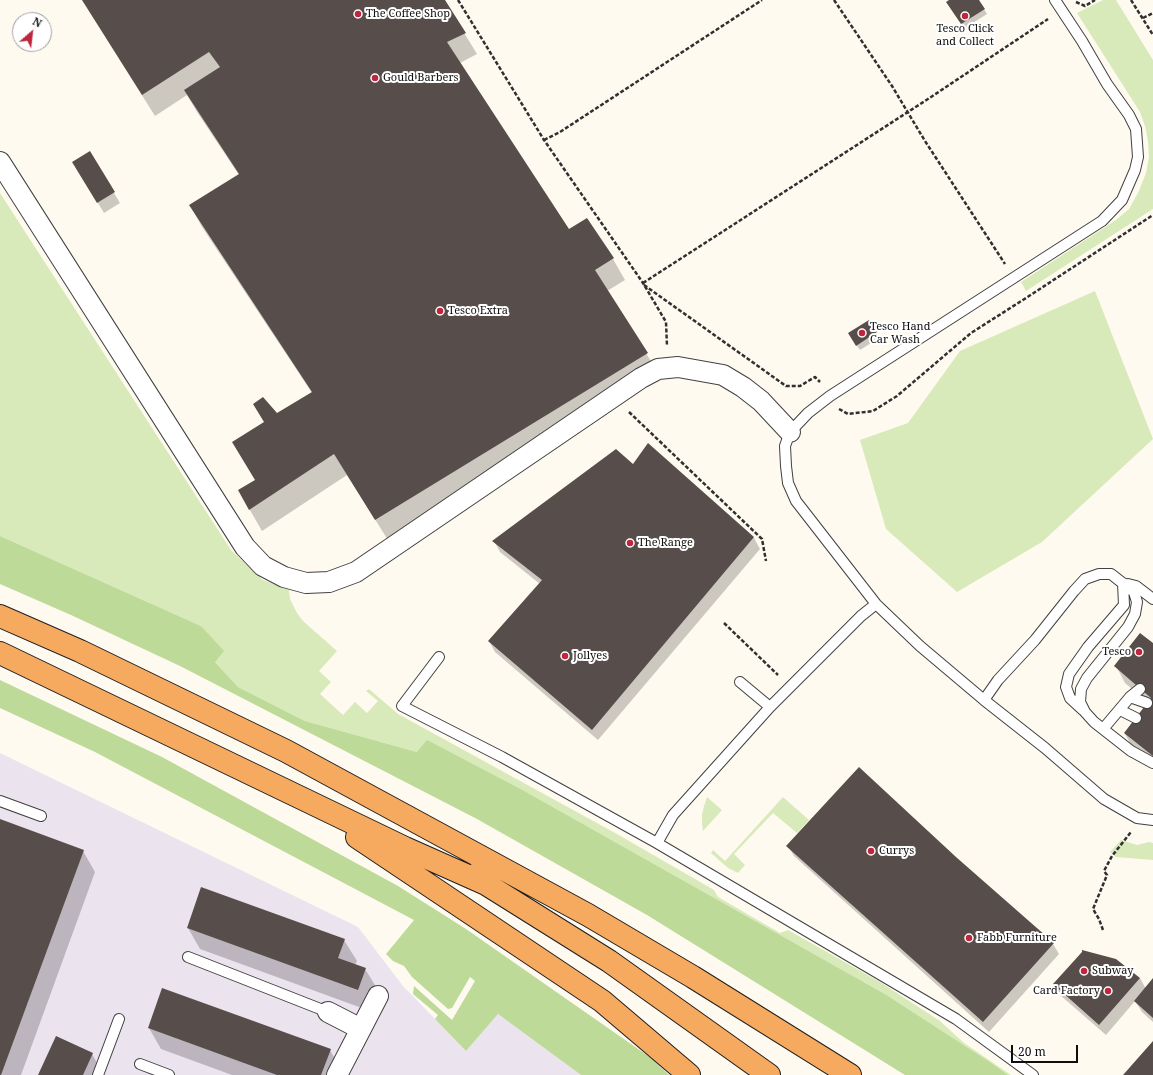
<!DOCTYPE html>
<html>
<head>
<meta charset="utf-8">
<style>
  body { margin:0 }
  #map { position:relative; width:1153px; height:1075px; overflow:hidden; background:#fffaf0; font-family:"Noto Serif",serif }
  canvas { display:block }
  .north { position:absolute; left:12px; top:12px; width:40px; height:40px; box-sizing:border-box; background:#fff; border:1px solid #9f9f9f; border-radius:50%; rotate:28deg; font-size:11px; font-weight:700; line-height:16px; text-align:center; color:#0e0e0e }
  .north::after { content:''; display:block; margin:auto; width:14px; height:18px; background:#bf263e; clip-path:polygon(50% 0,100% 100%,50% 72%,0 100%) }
  .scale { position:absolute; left:1011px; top:1045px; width:67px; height:18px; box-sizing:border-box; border:2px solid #0e0e0e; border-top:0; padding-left:5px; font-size:12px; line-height:14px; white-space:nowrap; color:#0e0e0e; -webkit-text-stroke:3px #fff; paint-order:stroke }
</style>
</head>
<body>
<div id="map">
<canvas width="1153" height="1075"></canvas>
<div class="north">N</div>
<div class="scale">20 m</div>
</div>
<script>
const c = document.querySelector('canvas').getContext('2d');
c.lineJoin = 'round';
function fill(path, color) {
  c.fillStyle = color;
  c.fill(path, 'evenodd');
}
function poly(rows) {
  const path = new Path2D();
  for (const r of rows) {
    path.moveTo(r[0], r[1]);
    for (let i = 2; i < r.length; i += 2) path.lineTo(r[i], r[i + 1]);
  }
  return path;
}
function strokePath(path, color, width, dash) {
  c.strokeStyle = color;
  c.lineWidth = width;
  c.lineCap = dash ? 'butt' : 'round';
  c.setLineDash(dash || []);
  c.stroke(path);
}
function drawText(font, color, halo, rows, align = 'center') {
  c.font = font + ' "Noto Serif",serif';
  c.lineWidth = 4;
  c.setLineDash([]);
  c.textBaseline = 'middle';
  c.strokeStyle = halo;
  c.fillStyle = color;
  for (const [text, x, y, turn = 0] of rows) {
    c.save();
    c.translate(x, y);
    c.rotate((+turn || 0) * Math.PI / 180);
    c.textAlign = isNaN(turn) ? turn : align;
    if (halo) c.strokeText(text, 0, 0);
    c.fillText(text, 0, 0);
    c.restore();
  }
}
fill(poly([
  [0,753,358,927,403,986,466,1051,498,1014,581,1075,0,1075]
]), '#ebe3ed');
fill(poly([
  [1103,0,1116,0,1153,60,1153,209,1026,291,1021,282,1116,220,1129,209,1139,191,1146,173,1149,157,1148,141,1145,126,1140,112,1077,13],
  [0,193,231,550,263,580,289,590,290,599,297,613,303,621,337,651,319,671,331,682,320,694,343,715,355,702,367,713,378,701,366,691,369,689,398,714,617,834,714,890,718,897,780,933,788,930,880,982,940,1021,964,1043,1011,1075,1008,1075,990,1062,885,994,528,793,417,752,305,721,238,687,215,662,201,626,0,536],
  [1095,291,1153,439,1042,542,957,592,886,529,860,440,908,423,960,351],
  [707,797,722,810,703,831,702,823,702,815,704,806],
  [783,797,809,820,797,833,773,813,734,854,745,865,738,873,728,868,711,853,713,850,725,861],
  [1121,840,1137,845,1149,842,1153,843,1153,860,1116,857,1110,852]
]), '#d8eab9');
fill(poly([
  [0,536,201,626,224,651,215,662,238,687,305,721,417,752,427,740,528,793,885,994,990,1062,1008,1075,905,1075,647,915,477,819,180,666,71,615,0,584],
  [0,680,162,757,398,886,466,929,651,1058,669,1075,581,1075,498,1014,466,1051,435,1019,438,1015,413,994,414,986,452,1020,475,981,470,977,452,1008,448,1009,412,977,404,966,393,961,386,954,414,920,95,752,0,708]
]), '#bdda98');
fill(poly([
  [82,0,444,0,477,54,460,63,569,230,613,259,625,280,607,291,659,374,388,540,347,475,262,531,239,491,256,481,277,414,312,393,202,227,190,205,239,175,197,112,187,95,155,116],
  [950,0,978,0,987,14,965,28,950,7],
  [80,173,114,193,120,203,104,213],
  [869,321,879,338,860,350,849,334],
  [648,444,754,538,760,549,598,740,495,652,489,641,540,584,500,552,494,541,633,466],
  [1153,645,1153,764,1134,750,1125,734,1149,703,1125,683,1116,666],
  [0,820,83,851,95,872,21,1075,0,1075],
  [788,846,955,857,1053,944,1059,954,989,1032,794,856],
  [188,928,344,940,357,961,355,965,365,969,378,990,370,1011,200,949],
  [1140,978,1146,989,1153,980,1153,1022,1142,1012,1135,1001,1106,1035,1060,995,1054,984],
  [149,1028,330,1050,342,1072,341,1075,232,1075,161,1049],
  [92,1054,101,1070,99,1075,39,1075]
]), '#0003');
fill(poly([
  [82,0,445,0,466,33,447,42,569,229,587,218,614,258,595,270,648,353,375,520,334,454,249,510,238,490,255,480,232,442,264,422,253,404,263,397,277,413,312,392,189,205,239,174,184,90,220,67,209,52,142,95],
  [949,0,979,0,985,9,961,24,946,2],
  [90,151,115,192,97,203,72,162],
  [869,320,877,332,856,346,848,333],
  [648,443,754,537,592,730,488,641,542,580,492,541,616,449,633,464],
  [1140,633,1153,643,1153,756,1124,733,1151,698,1114,666],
  [859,767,956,857,1054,943,983,1022,786,846],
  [0,819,84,850,1,1075,0,1075],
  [201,887,345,939,338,958,366,968,358,990,187,928],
  [1082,950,1116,959,1140,978,1099,1025,1053,984,1082,952],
  [1153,978,1153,1018,1134,1001],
  [162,988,331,1049,321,1075,277,1075,148,1028],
  [56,1036,93,1053,83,1075,38,1075],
  [1153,1041,1153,1075,1123,1075]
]), '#574e4b');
const service = poly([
  [1055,0,1082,41,1107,84,1129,115,1136,129,1138,157,1135,170,1122,200,1102,221,830,396,808,413,790,432,785,446,786,466,788,483,796,501,876,604,920,646,984,700,1045,748,1104,799,1137,818,1153,820],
  [1128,584,1136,586,1153,599],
  [439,657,402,706,502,757,657,843,956,1019,1033,1075],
  [740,682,770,707],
  [1130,697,1147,703],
  [984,700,998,680,1035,640,1074,591,1085,579,1099,574,1111,574,1134,592,1137,602,1135,614,1128,627,1087,678,1081,689,1080,702,1085,712,1094,722,1131,751,1153,763],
  [1083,710,1070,698,1066,687,1069,674,1088,647,1124,605,1123,583],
  [1120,710,1136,718],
  [1103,729,1130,697,1140,689],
  [0,801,41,816],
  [657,843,673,815,770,707,861,616,876,604],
  [188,957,328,1012],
  [140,1064,169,1075],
  [98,1075,119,1019]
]);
const minor = poly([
  [0,162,245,547,263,566,284,577,306,583,329,582,356,572,641,378,658,369,678,367,723,375,743,387,761,401,790,432],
  [328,1012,361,1029],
  [337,1075,378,996]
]);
const trunk = poly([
  [0,616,80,651,286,751,588,915,693,977,850,1075],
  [0,653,405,848,486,884],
  [357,837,602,1001,689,1075],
  [475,875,486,884,609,961,769,1075]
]);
strokePath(service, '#414141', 12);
strokePath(minor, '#414141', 22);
strokePath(trunk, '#1f1f1f', 24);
strokePath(poly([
  [458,0,544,140,643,283,666,322,667,346],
  [834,0,892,86,925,141,1005,264],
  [1131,0,1153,35],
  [1076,2,1085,6,1095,0],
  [1143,18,1153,13],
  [544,140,560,132,762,0],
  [643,283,925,101,1048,19],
  [644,285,786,386,800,386,815,377,820,382],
  [839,409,848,414,873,411,897,396,971,333,1026,298,1153,215],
  [629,412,762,539,766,561],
  [724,623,778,675],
  [1103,930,1099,919,1093,909,1107,875,1104,871,1112,856,1131,832]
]), '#303030', 2.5, [4, 2]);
strokePath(service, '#fff', 10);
strokePath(minor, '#fff', 20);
strokePath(trunk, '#f6aa60', 22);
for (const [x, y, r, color] of [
  [358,14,4,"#bf263e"],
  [965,16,4,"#bf263e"],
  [375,78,4,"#bf263e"],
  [440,311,4,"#bf263e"],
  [862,333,4,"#bf263e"],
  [630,543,4,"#bf263e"],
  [1139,652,4,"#bf263e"],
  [565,656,4,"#bf263e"],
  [871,851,4,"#bf263e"],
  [969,938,4,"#bf263e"],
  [1084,971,4,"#bf263e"],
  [1108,991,4,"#bf263e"]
]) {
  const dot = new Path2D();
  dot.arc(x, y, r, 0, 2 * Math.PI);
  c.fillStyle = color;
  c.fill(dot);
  strokePath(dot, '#fff', 1.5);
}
drawText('11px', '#0e0e0e', '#fff', [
  ["The Coffee Shop",366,14],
  ["Tesco Click",965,29,"center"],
  ["and Collect",965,42,"center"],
  ["Gould Barbers",383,78],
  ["Tesco Extra",448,311],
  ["Tesco Hand",870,327],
  ["Car Wash",870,340],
  ["The Range",638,543],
  ["Tesco",1131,652,"right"],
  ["Jollyes",573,656],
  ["Currys",879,851],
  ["Fabb Furniture",977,938],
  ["Subway",1092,971],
  ["Card Factory",1100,991,"right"]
], 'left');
</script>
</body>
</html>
